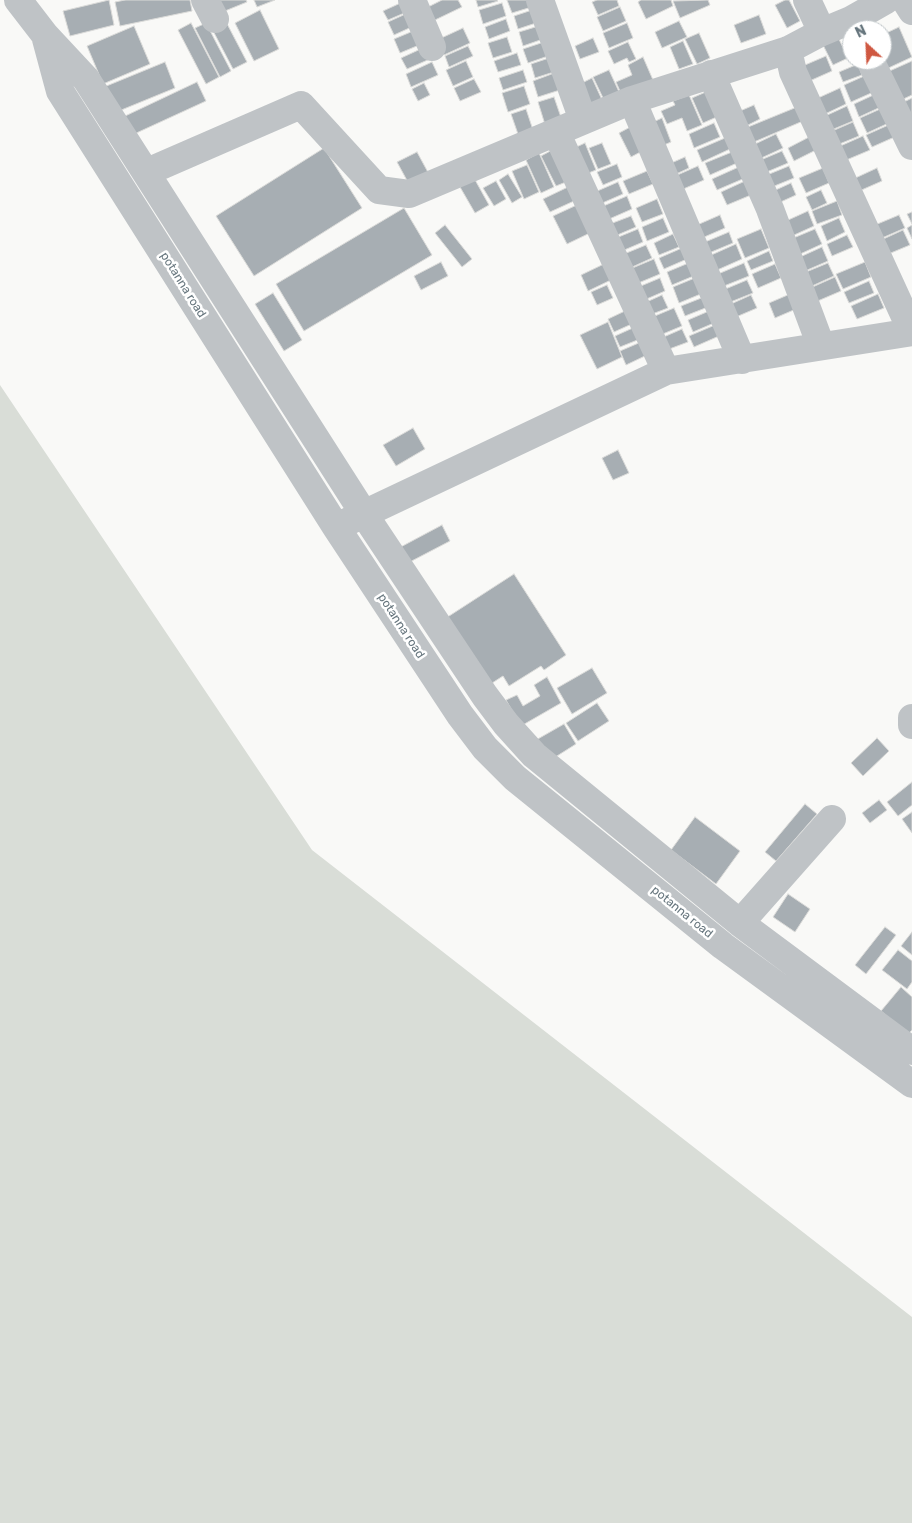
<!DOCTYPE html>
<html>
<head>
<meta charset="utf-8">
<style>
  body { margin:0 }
  #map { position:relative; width:912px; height:1523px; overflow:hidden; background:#f9f9f7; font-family:Rubik,sans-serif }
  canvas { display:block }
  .north { position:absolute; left:842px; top:20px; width:50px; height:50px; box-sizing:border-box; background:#fff; border:1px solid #c2c8cb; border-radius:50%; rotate:335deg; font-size:14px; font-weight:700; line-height:20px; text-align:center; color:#67767e }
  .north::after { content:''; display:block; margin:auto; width:18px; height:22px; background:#cf5841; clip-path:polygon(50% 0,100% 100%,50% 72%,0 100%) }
</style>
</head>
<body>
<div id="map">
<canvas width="912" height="1523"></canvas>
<div class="north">N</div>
</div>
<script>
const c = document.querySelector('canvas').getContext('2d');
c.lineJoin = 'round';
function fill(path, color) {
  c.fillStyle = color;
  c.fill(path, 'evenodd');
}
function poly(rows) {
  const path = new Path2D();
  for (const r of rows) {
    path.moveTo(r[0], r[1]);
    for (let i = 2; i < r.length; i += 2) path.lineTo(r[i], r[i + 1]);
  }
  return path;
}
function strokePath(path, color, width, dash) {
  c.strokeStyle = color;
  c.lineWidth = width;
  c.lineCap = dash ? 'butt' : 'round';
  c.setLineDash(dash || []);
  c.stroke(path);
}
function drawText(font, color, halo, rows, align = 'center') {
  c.font = font + ' Rubik,sans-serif';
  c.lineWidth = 5;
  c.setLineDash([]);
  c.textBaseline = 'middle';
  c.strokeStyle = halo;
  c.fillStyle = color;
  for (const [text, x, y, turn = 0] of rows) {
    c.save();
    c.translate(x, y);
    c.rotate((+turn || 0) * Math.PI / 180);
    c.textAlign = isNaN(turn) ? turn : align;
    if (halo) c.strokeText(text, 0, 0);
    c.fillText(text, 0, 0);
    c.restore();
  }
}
fill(poly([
  [0,385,312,850,912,1317,912,1523,0,1523]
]), '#d9ddd7');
const building = poly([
  [109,0,114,25,70,36,63,11,109,0],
  [125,0,190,0,192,11,120,26,115,2,125,0],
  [215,0,246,0,247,2,220,13,215,0],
  [254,0,275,0,257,7,254,0],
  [442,0,458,0,462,7,435,20,428,7,442,0],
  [476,0,497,0,498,1,478,7,476,0],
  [507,0,533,0,535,6,512,13,507,0],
  [597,0,617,0,619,6,598,15,592,2,597,0],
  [641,0,671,0,673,6,646,19,638,2,641,0],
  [708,0,710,5,680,18,673,1,708,0],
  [785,0,789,0,800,21,787,28,775,5,785,0],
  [405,1,409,11,388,20,383,11,405,1],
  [502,3,506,16,483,24,479,10,502,3],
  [620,7,626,21,603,31,597,17,620,7],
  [538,8,542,21,518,29,514,16,538,8],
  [260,10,279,49,254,61,235,23,260,10],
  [410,12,416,25,394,35,388,22,410,12],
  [759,15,766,34,741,43,734,25,759,15],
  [224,18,247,62,233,69,210,25,224,18],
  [506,19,510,31,489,39,485,27,506,19],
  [679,21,687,37,662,48,655,32,679,21],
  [191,23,219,77,206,84,178,30,191,23],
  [206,23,231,71,220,77,195,28,206,23],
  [627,23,633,38,609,48,603,33,627,23],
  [542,25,546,38,523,46,519,32,542,25],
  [134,26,150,64,103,84,87,46,134,26],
  [899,27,912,57,882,71,882,35,899,27],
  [463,28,470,43,444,55,437,40,463,28],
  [418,29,424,43,400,53,394,39,418,29],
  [699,33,710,58,697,64,685,39,699,33],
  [836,33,848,58,833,65,821,41,836,33],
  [507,37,512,52,493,58,488,43,507,37],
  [593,38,599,52,580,59,575,46,593,38],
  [547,41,551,55,528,63,523,49,547,41],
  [683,41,693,64,679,69,670,47,683,41],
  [628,42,636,59,629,62,627,58,614,64,608,51,628,42],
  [468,46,473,56,449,67,445,56,468,46],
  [425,47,430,59,407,69,401,58,425,47],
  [517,53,521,65,498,72,494,61,517,53],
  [826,56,832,71,805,83,798,68,826,56],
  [552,57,557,71,535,78,531,64,552,57],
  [643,57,653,80,623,98,616,82,632,75,628,65,643,57],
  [466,61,473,77,453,86,446,70,466,61],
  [912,61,912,95,899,101,885,73,912,61],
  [165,62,175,88,114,113,104,87,165,62],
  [432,62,438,75,411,87,406,74,432,62],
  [858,64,862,75,843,82,839,72,858,64],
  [523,70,527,82,503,90,499,78,523,70],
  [609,70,620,94,605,102,593,77,609,70],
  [557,72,563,89,538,97,533,81,557,72],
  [871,73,878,90,851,102,844,85,871,73],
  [592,78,603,102,587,109,576,86,592,78],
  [474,79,481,92,460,101,454,88,474,79],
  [197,82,206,101,132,135,123,117,197,82],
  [424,83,430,95,418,101,412,89,424,83],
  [524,86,530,104,508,112,502,93,524,86],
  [840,88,846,104,825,114,818,98,840,88],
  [708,91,719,116,703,123,692,98,708,91],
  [880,92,885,105,859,117,854,104,880,92],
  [689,95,702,125,687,131,682,118,667,124,661,111,675,105,673,101,689,95],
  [554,97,564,126,547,131,538,102,554,97],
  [912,98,912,129,900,104,912,98],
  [754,105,760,119,740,129,733,114,754,105],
  [847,106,853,121,829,131,823,117,847,106],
  [887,106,893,121,867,133,860,118,887,106],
  [797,107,803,121,754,142,748,127,797,107],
  [526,109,534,133,519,137,511,114,526,109],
  [662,118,671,142,657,148,647,125,662,118],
  [853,122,859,136,837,145,830,132,853,122],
  [714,123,720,137,694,148,689,134,714,123],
  [893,123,899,135,872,147,866,135,893,123],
  [636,124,648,148,631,157,619,133,636,124],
  [776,134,783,148,757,160,751,146,776,134],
  [813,135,820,148,794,161,788,148,813,135],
  [863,136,870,150,844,161,838,147,863,136],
  [725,138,730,149,702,162,697,150,725,138],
  [585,143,596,170,581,176,570,150,585,143],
  [602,143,611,164,598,169,589,148,602,143],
  [324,148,362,208,254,276,216,216,324,148],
  [556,148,571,180,556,186,541,156,556,148],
  [782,151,788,163,762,174,756,162,782,151],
  [417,152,430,176,410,186,397,162,417,152],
  [732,152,737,163,710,175,705,163,732,152],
  [539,153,554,187,541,193,526,160,539,153],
  [685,157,689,168,674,175,669,164,685,157],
  [617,164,622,177,603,185,597,172,617,164],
  [527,165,539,192,524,199,512,171,527,165],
  [698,166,704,180,681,190,675,176,698,166],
  [741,166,745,178,717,190,712,179,741,166],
  [789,166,794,178,767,189,762,177,789,166],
  [823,168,829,183,806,193,799,178,823,168],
  [877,168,882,181,857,192,851,180,877,168],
  [647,171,653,184,629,194,623,181,647,171],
  [508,174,522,197,512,203,499,180,508,174],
  [474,178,489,205,475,213,460,187,474,178],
  [496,181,506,199,494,206,483,188,496,181],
  [745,181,751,195,727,205,721,192,745,181],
  [618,182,623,194,600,204,595,192,618,182],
  [791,183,796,195,774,205,769,193,791,183],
  [568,187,574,201,550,212,543,199,568,187],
  [821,190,827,203,812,210,806,197,821,190],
  [627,196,632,209,607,220,601,207,627,196],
  [657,199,663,214,642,222,636,208,657,199],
  [837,201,842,215,817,224,812,211,837,201],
  [579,204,592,232,567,244,553,216,579,204],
  [404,208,432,255,304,331,276,284,404,208],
  [808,211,814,226,792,236,786,221,808,211],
  [912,212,912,224,907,214,912,212],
  [720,215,725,228,702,238,697,225,720,215],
  [899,215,905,228,882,238,875,225,899,215],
  [631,216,636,227,615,236,610,224,631,216],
  [663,218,669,232,647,241,642,227,663,218],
  [839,218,845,232,827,241,821,226,839,218],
  [445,225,472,259,462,267,435,233,445,225],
  [912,225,912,239,907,228,912,225],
  [638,229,643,242,622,251,616,238,638,229],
  [761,229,769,248,745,258,737,239,761,229],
  [815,229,822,244,798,255,791,239,815,229],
  [903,230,910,245,886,255,879,241,903,230],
  [729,232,733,243,709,253,705,242,729,232],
  [673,234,679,247,659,255,654,243,673,234],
  [847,235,853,247,832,256,827,244,847,235],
  [736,244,742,259,715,271,709,256,736,244],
  [646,245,652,258,630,268,624,254,646,245],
  [822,247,828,261,805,271,800,257,822,247],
  [682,248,687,259,664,269,659,258,682,248],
  [769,251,773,261,751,270,747,261,769,251],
  [654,259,660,274,636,284,630,269,654,259],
  [441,262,448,276,421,290,414,276,441,262],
  [691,262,696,275,672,285,667,272,691,262],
  [865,262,871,277,843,289,836,274,865,262],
  [606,263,613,279,588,291,581,275,606,263],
  [744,263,749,276,724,286,718,274,744,263],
  [828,263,834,276,812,286,806,272,828,263],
  [775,264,781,278,758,288,752,274,775,264],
  [702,275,708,291,679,303,673,287,702,275],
  [835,277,841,291,813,303,808,289,835,277],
  [660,278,665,291,642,301,636,288,660,278],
  [747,280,753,293,728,303,723,290,747,280],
  [869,281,874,293,849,303,844,292,869,281],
  [607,285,613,298,597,305,591,292,607,285],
  [797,291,803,306,775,318,769,303,797,291],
  [273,293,302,340,284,351,255,304,273,293],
  [878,294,884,308,857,319,851,306,878,294],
  [662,295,668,308,647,316,642,304,662,295],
  [709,295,713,305,685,316,681,306,709,295],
  [751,295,757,308,736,317,731,304,751,295],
  [674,308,682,326,658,336,650,318,674,308],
  [716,308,721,320,693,332,688,320,716,308],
  [627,310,634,323,614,332,608,319,627,310],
  [608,322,622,357,597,369,580,335,608,322],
  [715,325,719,336,694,347,689,336,715,325],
  [635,327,640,339,620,347,615,336,635,327],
  [682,329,688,342,664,351,659,339,682,329],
  [641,342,647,355,626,365,620,351,641,342],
  [413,428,425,449,396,466,383,445,413,428],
  [618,450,629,473,613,480,602,458,618,450],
  [442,525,450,541,404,565,395,550,442,525],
  [514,574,566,655,544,670,541,666,509,686,503,676,489,685,446,618,514,574],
  [592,668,607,693,572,714,557,688,592,668],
  [547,677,561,703,521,726,506,700,517,695,523,706,540,696,534,685,547,677],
  [597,703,609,721,578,741,566,723,597,703],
  [564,724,576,744,549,761,536,740,564,724],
  [877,738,889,751,863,776,851,763,877,738],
  [912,782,912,805,898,816,887,802,912,782],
  [879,800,887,810,870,823,862,813,879,800],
  [805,804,817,814,776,861,765,852,805,804],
  [912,812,912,833,902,819,912,812],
  [695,817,740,851,716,884,671,850,695,817],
  [788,894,810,909,795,932,773,917,788,894],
  [885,927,896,935,866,974,855,965,885,927],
  [912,932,912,955,901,946,912,932],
  [898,950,912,961,912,982,907,989,882,970,898,950],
  [901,987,912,997,912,1030,908,1034,881,1011,901,987]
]);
fill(building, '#a7aeb3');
strokePath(building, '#dbdbd9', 1);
strokePath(poly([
  [18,0,45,35,86,79,364,514,485,696,506,724,534,755,740,923,912,1051],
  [205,0,215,19],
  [412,0,432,47],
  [540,0,583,120],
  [807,0,822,32],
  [905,0,912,11],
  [46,39,60,91,336,527,460,715,485,748,515,778,723,946,912,1084],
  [870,60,912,146],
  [711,74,770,209,821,346],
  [632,100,742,360],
  [556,132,666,371],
  [147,172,301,105,379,190,409,194,632,100,788,50,822,32,851,20,886,0],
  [349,521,666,371,912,332,793,72,788,50],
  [912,718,912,725],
  [740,923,832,819]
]), '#bfc3c6', 28);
drawText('12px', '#67767e', '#fff', [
  ["potanna road",183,285,58],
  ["potanna road",401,626,57],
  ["potanna road",682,912,39]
]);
</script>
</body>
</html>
